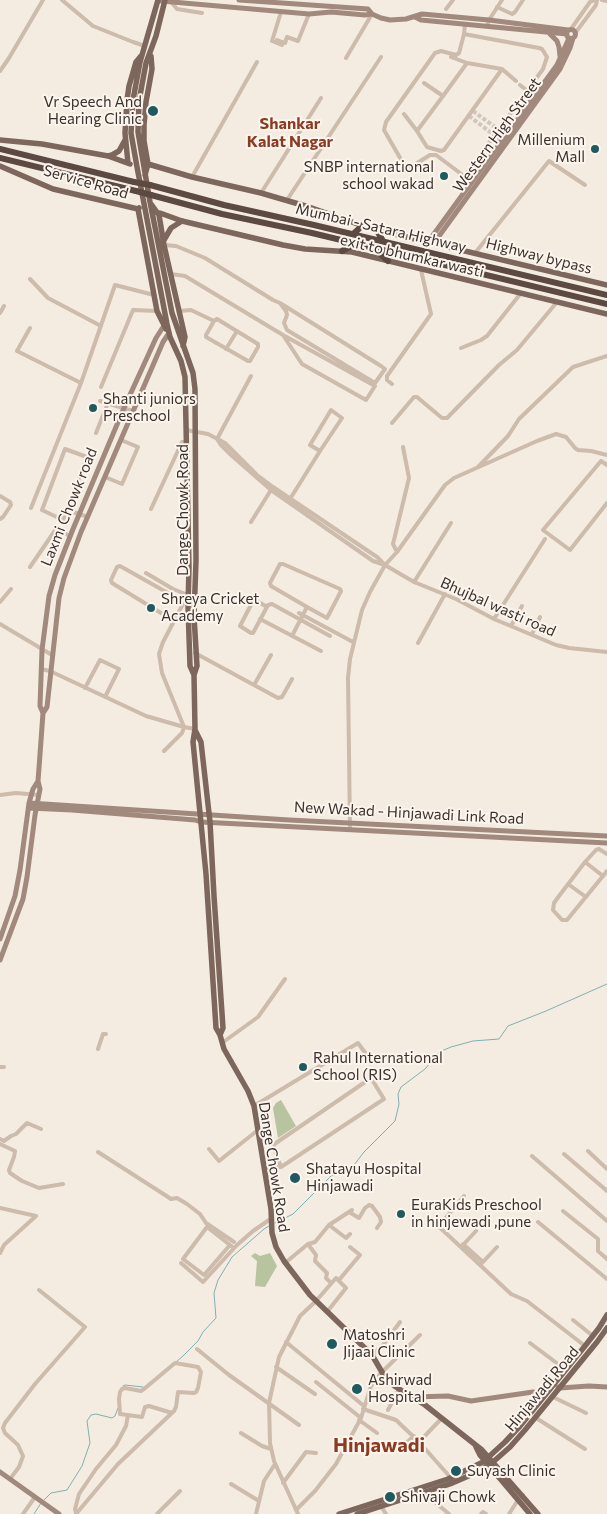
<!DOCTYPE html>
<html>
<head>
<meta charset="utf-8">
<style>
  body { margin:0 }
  canvas { display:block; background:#f4ebe1 }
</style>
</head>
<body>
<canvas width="607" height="1514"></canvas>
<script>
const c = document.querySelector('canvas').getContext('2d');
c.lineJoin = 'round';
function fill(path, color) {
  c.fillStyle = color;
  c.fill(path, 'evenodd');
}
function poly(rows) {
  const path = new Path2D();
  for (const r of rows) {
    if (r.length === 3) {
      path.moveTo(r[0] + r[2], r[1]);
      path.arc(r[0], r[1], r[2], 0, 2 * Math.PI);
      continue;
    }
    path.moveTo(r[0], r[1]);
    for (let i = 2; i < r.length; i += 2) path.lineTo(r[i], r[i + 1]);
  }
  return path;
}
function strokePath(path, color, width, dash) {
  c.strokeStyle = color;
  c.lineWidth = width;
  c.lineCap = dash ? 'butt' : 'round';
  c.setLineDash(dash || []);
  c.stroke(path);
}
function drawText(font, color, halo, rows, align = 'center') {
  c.font = font + ' Commissioner,sans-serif';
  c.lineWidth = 4;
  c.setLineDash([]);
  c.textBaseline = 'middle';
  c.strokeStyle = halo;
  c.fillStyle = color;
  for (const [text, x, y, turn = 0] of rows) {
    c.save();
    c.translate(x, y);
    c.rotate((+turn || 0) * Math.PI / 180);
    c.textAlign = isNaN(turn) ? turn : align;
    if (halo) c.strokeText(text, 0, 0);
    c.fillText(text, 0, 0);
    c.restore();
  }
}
fill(poly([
  [281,1100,296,1126,278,1138,273,1108,276,1103],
  [255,1253,260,1256,270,1253,277,1266,265,1287,255,1286,257,1261,251,1256]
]), '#b8c4a0');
strokePath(poly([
  [275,1223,293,1214,331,1176,354,1165,364,1152,395,1121,399,1104,398,1094,401,1087,425,1069,439,1052,451,1047,473,1041,499,1039,508,1026,546,1011,607,984],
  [176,1362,183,1356,198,1341,203,1332,216,1318,214,1293,218,1280,232,1257,264,1229,269,1226],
  [123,1386,125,1385,143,1387],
  [44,1500,51,1493,67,1490,82,1466,90,1443,87,1421,91,1415,96,1414,112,1418,115,1416,118,1408],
  [34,1514,41,1503]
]), '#7fb0b2', 1);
strokePath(poly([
  [473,111,506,135],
  [469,116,502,141]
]), '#cfc6bd', 4, [4, 2]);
strokePath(poly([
  [62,0,93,26,133,42,145,46],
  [602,0,607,1],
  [172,3,177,9,202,13],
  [497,7,512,14,515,12,523,0],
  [446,9,453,0],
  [281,12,272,41,282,45],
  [465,24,464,34,459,53,456,55,441,51,435,53,386,122,384,130,403,163,407,166,411,167,430,155,436,155,472,182],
  [487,26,489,20,502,0],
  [571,29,590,2,595,0],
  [576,32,596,5,597,0],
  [464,34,539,48,542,49,547,57,543,69,465,176],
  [277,40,285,43,287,37,298,41,309,14],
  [451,57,467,63,502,69,516,81],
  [346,58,372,14],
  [0,71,9,58,43,0],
  [424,83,443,96,467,63],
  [520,85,534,96],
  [404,114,417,131,427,147,441,151,444,150,502,69],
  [417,131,443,96],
  [192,177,257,62],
  [261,193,321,98],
  [287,200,381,57],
  [164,245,176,246,205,258,273,300,280,303,286,311,287,315,284,323,287,330,375,383,385,369,381,366,280,303],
  [475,253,549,161,585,185],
  [171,274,185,276,283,335,375,386,366,400,302,364,283,335],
  [30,279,48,298,101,326],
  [179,311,191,310,214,321,206,335,206,337,248,361,250,361,258,347,258,344,217,319,214,321],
  [0,313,4,306],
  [30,328,17,351,81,383],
  [461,348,481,340,487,336,521,293],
  [226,349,237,331],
  [392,384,387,380,387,376,431,314,421,270],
  [101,387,133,310,157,311],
  [100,401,133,411],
  [392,423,414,397,417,397,442,418,447,418,499,365,517,350,557,302],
  [186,430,208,434,225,443,257,475,273,487,377,557,384,564],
  [96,433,108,403],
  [217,439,221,445,231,455,271,490,373,561,385,565,414,582,456,599,494,619,556,645,569,648,607,652],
  [217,439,251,376],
  [607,465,601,461,543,530,570,550,607,503],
  [478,467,508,436,519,419,573,367,607,356],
  [105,477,122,484,138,447,121,440],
  [0,496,10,502,11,505,3,517,0,519],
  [290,499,320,451,342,418,331,410,310,445,320,451],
  [31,508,81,383,115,285,154,295],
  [151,509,182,442,186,442],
  [67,510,63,520,42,510,65,449,87,457,67,510,88,517],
  [251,522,271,490],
  [397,552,393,544,409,478,403,447],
  [30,567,56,529,70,536],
  [146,573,173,589,188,595],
  [414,582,451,523],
  [0,602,11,589],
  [267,607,257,601,253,601,240,626,251,633,253,633,268,605,272,604,330,636],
  [299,613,353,642],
  [260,619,321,651],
  [494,619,545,539],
  [174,621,112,583,111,580,117,567,120,566,184,602],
  [0,624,52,655],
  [511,626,522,606],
  [532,634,540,617],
  [292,636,307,607,327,618,341,591,340,589,283,564,280,564,270,583,271,586,307,607],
  [418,643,445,594],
  [195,653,278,698,282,697,292,679],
  [41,669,50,671,146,716,184,727,195,729],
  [254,685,271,655],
  [85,688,100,660,119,669,105,697],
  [164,751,182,733,184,727,162,673,159,654,163,642,183,604,187,599,189,599],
  [0,795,16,793,39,795],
  [350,829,348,678,350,659,362,610,370,592,385,565,397,552,445,485,454,478,537,441,556,434,566,437,575,448,578,450,591,451,607,455],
  [585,862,596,850,599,849,607,854],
  [603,876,585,862,559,896,554,903,553,910,562,920,567,920,607,871],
  [568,884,586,897],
  [222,1043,258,1017,285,979],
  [98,1049,103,1034,106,1034],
  [0,1067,4,1067],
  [254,1106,358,1043,366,1054],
  [0,1139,4,1141,11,1136,16,1134,27,1123,41,1129],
  [0,1144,15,1151,14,1157,9,1170,10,1173,22,1181,39,1188,63,1184],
  [209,1149,219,1161,258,1130],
  [588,1151,607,1169],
  [98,1152,165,1195,171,1199,177,1198,187,1204,200,1214,206,1223,234,1242],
  [564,1154,607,1191],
  [532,1156,607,1221],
  [264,1168,281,1167,384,1099,371,1078,273,1145,281,1167],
  [0,1208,36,1216,4,1245,0,1253],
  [563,1211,598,1239,598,1251,607,1259],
  [349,1212,359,1218,365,1208,369,1205,372,1206,380,1217,381,1222,377,1228],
  [434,1222,511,1294,527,1301,585,1346],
  [538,1222,607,1279],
  [329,1225,346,1238,350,1234],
  [438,1227,464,1196],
  [308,1244,316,1255,315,1261,327,1273,326,1278,331,1283],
  [463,1244,483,1262],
  [230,1245,207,1227,183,1259,204,1275,230,1245,234,1248],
  [462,1246,476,1231],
  [181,1263,203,1282,237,1245,253,1231,272,1218],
  [285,1263,308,1244,315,1242,329,1225,352,1210],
  [482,1263,497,1247],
  [339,1280,360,1255,350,1247],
  [573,1320,593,1336],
  [286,1342,364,1406],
  [530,1343,566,1370],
  [197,1349,229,1375,299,1425],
  [372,1355,383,1345,400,1322],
  [276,1367,315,1394],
  [316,1382,361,1418],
  [553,1397,586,1413],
  [363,1409,396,1420,419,1442,451,1478],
  [388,1410,399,1389],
  [536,1418,585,1449],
  [359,1420,377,1433],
  [241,1433,262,1446,271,1449],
  [419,1442,442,1418],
  [398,1450,414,1436],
  [10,1479,19,1467,23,1456,18,1445,5,1433,3,1428,5,1423,35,1384,85,1327,39,1290],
  [283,1483,306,1452,316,1453],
  [231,1484,259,1501],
  [429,1491,436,1503,449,1514],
  [381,1506,386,1514],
  [296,1510,315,1491,336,1464,361,1418,371,1386,381,1373,420,1335],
  [76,1513,75,1509,79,1494,96,1469,116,1445,126,1426,128,1415],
  [23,1514,35,1497],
  [76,1514,118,1464,174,1411,176,1407,178,1392,194,1393,196,1392,198,1388,201,1372,198,1367,175,1363,144,1389,141,1391,125,1388,122,1389,120,1392,119,1399,120,1414,142,1417,145,1407,149,1406,172,1413],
  [157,1514,180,1491],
  [256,1514,264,1481,275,1464],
  [298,1514,274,1461,270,1443,269,1403,279,1357,300,1316,316,1301,336,1278,346,1288,327,1312],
  [481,1514,483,1512,486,1514],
  [509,1514,518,1500,523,1495]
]), '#cdbbac', 4);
strokePath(poly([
  [239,0,368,9,372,14],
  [161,1,309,14,331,12,365,15,372,14,381,18,390,20,406,19,422,14,489,20,568,30],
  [415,17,421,20,567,34],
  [571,34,4.5],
  [549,33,557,41,559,47,560,56],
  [428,242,557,65,569,38],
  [434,243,560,69,570,48,573,38],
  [43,713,40,706,42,650,49,596,55,575,73,529,124,408,156,338,165,324],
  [29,803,289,820,607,836],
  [29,808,72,810,195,820,201,822,607,843],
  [0,939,15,896,20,870,29,803,33,789,38,781],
  [0,960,23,899,27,877,35,815,40,789,38,781,39,768,43,713,47,707,59,598,64,578,81,532,163,342,169,333],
  [558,1387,560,1388,589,1386,607,1387],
  [413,1397,448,1396,471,1401,533,1392,545,1395],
  [0,1472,59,1514]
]), '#a18a7d', 5);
strokePath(poly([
  [158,0,140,62,133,100,131,133,137,167,167,324,170,337,181,361,185,377,189,567,188,607,190,666,194,675,195,729,193,742,206,874,216,1028,220,1035,224,1049,248,1091,254,1106,271,1209,272,1233,276,1247,284,1261,310,1295,372,1355,386,1379,396,1387,425,1405,482,1450,538,1514],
  [165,0,156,36,146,63,139,101,138,132,150,202,172,313,193,373,195,389,196,561,194,616,197,666,194,675],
  [0,140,42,144,108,156,130,164],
  [108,156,112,155,119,151,125,140],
  [128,163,125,133,127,100,129,86,136,62,141,56],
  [148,164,192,177,261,193,309,207,369,228,607,285],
  [0,166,53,189,138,209],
  [145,175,148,164,144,141,144,125,146,102,152,69,151,56],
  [151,204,159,215,164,245,185,337,183,346],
  [139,208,138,209,157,311,166,329],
  [160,213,182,221,283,245,305,249,352,252,607,314],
  [164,240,171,228,182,221],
  [195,730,201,742,210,822,214,896,223,1028,220,1035],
  [476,1447,480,1455,530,1514],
  [339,1514,448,1479,483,1462,505,1442,520,1426,585,1346,599,1328,607,1315],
  [357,1514,450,1484,480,1471,493,1462,510,1447,525,1430,597,1342,607,1328]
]), '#7d675c', 5.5);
strokePath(poly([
  [0,149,134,182],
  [0,158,136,191],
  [150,185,224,205,314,225,607,295],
  [151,195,222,214,312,233,607,304],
  [376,229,383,241],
  [353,234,362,226],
  [376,250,388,261],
  [342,251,355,244]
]), '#5c4a42', 6);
strokePath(poly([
  [134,182,150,185],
  [136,191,151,195]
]), '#5c4a42', 6);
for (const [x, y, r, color] of [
  [153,111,6,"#1f5a5e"],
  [595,149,5,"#1f5a5e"],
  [444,176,5,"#1f5a5e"],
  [93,408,5,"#1f5a5e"],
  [151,608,5,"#1f5a5e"],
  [303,1067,5,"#1f5a5e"],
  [295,1178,6,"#1f5a5e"],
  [401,1214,5,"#1f5a5e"],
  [332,1344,6,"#1f5a5e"],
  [357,1389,6,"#1f5a5e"],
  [456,1471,6,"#1f5a5e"],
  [390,1497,6,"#1f5a5e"]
]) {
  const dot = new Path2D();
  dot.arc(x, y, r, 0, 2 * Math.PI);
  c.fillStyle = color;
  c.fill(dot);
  strokePath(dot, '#fbf5ee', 2);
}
drawText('15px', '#3b302b', '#fbf5ee', [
  ["Vr Speech And",142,102,"right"],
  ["Hearing Clinic",142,119,"right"],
  ["Millenium",585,140,"right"],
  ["Mall",585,157,"right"],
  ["SNBP international",434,167,"right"],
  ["school wakad",434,184,"right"],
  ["Shanti juniors",103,399],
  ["Preschool",103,416],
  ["Shreya Cricket",161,599],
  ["Academy",161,616],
  ["Rahul International",313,1058],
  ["School (RIS)",313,1075],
  ["Shatayu Hospital",306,1169],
  ["Hinjawadi",306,1186],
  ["EuraKids Preschool",411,1205],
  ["in hinjewadi ,pune",411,1222],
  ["Matoshri",343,1335],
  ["Jijaai Clinic",343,1352],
  ["Ashirwad",368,1380],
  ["Hospital",368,1397],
  ["Suyash Clinic",467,1471],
  ["Shivaji Chowk",401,1497]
], 'left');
drawText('15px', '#3b302b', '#fbf5ee', [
  ["Western High Street",497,135,-54],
  ["Service Road",86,182,16],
  ["Mumbai - Satara Highway",381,228,13],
  ["exit to bhumkar wasti",412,256,13],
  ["Highway bypass",539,256,14],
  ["Laxmi Chowk road",69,507,-68],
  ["Dange Chowk Road",183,510,-90],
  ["Bhujbal wasti road",498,607,24],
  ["New Wakad - Hinjawadi Link Road",409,813,3],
  ["Dange Chowk Road",274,1167,81],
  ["Hinjawadi Road",542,1389,-50]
]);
drawText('bold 16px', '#8c3b22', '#fbf5ee', [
  ["Shankar",290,124],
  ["Kalat Nagar",290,142]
]);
drawText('bold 20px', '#8c3b22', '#fbf5ee', [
  ["Hinjawadi",379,1445]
]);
</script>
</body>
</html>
